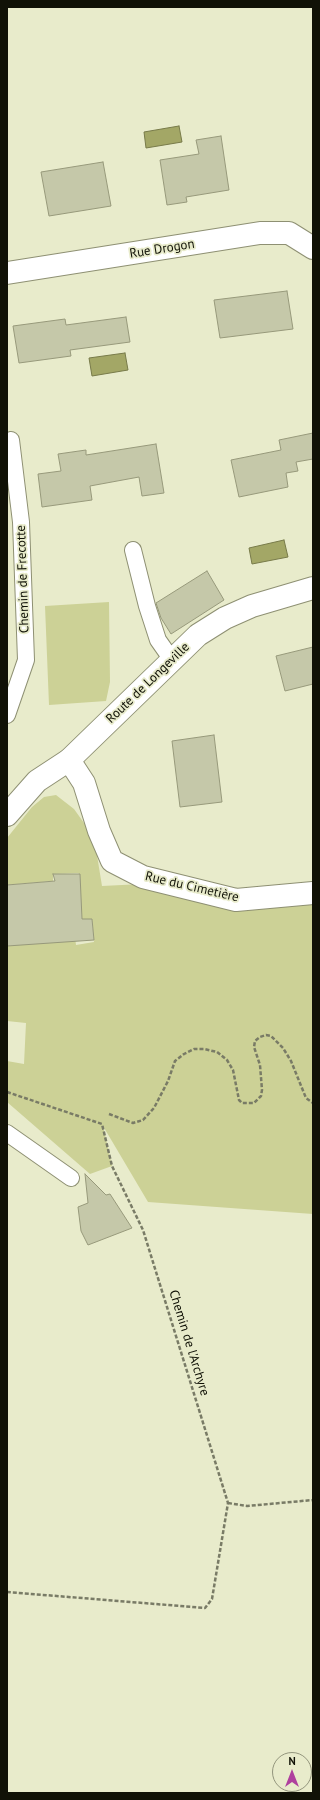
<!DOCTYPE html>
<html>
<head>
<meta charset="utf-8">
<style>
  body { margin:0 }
  #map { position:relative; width:320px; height:1800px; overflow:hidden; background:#e8ebcb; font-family:"PT Sans",sans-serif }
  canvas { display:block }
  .frame { position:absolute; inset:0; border:8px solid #101106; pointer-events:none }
  .north { position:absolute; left:272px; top:1752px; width:40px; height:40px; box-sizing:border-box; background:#e8ebcb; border:1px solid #92947c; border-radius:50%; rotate:0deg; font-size:11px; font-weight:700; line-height:16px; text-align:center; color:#101106 }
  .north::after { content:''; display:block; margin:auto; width:14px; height:18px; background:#af409e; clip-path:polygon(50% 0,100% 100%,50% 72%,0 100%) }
</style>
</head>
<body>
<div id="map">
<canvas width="320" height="1800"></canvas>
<div class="frame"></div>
<div class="north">N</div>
</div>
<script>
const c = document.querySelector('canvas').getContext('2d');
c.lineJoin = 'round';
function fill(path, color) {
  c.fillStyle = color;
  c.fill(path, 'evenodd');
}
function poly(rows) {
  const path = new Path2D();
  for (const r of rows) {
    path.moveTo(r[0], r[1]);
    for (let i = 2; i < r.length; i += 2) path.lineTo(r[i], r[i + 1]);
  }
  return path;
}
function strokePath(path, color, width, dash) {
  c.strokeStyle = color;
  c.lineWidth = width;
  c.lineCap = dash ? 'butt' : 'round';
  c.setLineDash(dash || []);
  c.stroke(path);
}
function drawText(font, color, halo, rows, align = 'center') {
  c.font = font + ' "PT Sans",sans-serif';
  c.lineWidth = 3.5;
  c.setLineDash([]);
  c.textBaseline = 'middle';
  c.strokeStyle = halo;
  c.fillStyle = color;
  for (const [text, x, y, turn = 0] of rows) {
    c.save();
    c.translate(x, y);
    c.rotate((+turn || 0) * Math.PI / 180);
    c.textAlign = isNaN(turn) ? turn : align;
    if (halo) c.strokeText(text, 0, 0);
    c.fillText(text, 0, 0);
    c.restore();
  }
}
fill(poly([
  [109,602,110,682,106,701,49,705,45,606],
  [56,795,74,809,94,837,102,886,142,884,313,903,313,1214,148,1202,103,1126,112,1166,90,1174,7,1102,7,1061,24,1064,26,1023,7,1021,7,946,75,937,76,945,94,942,92,919,82,919,77,876,79,873,53,874,53,881,7,885,7,838,32,807,44,797]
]), '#ccd196');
const water = poly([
  [179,126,182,142,146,148,144,132,179,126],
  [125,353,128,370,92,376,89,358,125,353],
  [284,540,288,557,252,564,249,548,284,540]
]);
fill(water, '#a3a766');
strokePath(water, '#777a49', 1);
const building = poly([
  [221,136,229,190,186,197,187,202,167,205,160,160,199,154,196,140,221,136],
  [103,162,111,206,49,216,41,172,103,162],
  [287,291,293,329,220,338,214,300,287,291],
  [126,317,130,342,70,350,71,356,19,363,13,326,65,319,66,325,126,317],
  [313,433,313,459,296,462,298,471,286,473,288,487,239,497,231,460,281,450,279,440,313,433],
  [156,444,164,493,142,496,139,477,90,486,92,500,42,507,38,474,61,471,58,454,86,450,86,455,156,444],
  [207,571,224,600,171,634,161,618,156,603,207,571],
  [313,647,313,684,285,691,276,656,313,647],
  [214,735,222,802,180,807,172,741,214,735],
  [53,874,80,874,82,919,92,919,94,940,7,946,7,885,55,881,53,874],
  [85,1174,106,1195,110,1194,132,1228,88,1245,81,1231,78,1207,88,1203,85,1174]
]);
fill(building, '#c5c8a9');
strokePath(building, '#97997b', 1);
const lane = poly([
  [133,550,147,606,158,640,172,660],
  [7,715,26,660,21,522,11,440],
  [7,1133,71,1178]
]);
const street = poly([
  [7,273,260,233,289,233,313,248],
  [69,760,84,783,99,831,112,861,143,877,236,900,313,893]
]);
const secondary = poly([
  [7,815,37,781,69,760,198,635,225,618,252,606,313,588]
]);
strokePath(lane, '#8e9073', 18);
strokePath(street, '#8e9073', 24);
strokePath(secondary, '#8e9073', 24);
strokePath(poly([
  [7,1092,102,1124,112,1166,143,1230,228,1503,212,1599,205,1608,7,1592],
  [109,1114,133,1123,143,1120,154,1108,168,1081,175,1061,184,1054,194,1049,204,1049,217,1052,227,1060,233,1070,239,1100,242,1103,254,1103,261,1096,262,1090,260,1065,254,1047,255,1041,260,1037,266,1035,271,1036,283,1048,291,1061,306,1098,313,1103],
  [228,1503,247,1506,313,1500]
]), '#797b66', 2.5, [4, 2]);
strokePath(lane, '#fff', 16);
strokePath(street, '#fff', 22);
strokePath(secondary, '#fff', 22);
drawText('13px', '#101106', '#e8ebcb', [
  ["Rue Drogon",162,249,-9],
  ["Chemin de Frecotte",23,579,-92],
  ["Route de Longeville",148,683,-44],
  ["Rue du Cimetière",192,887,13],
  ["Chemin de l'Archyre",189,1343,73]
]);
</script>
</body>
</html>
